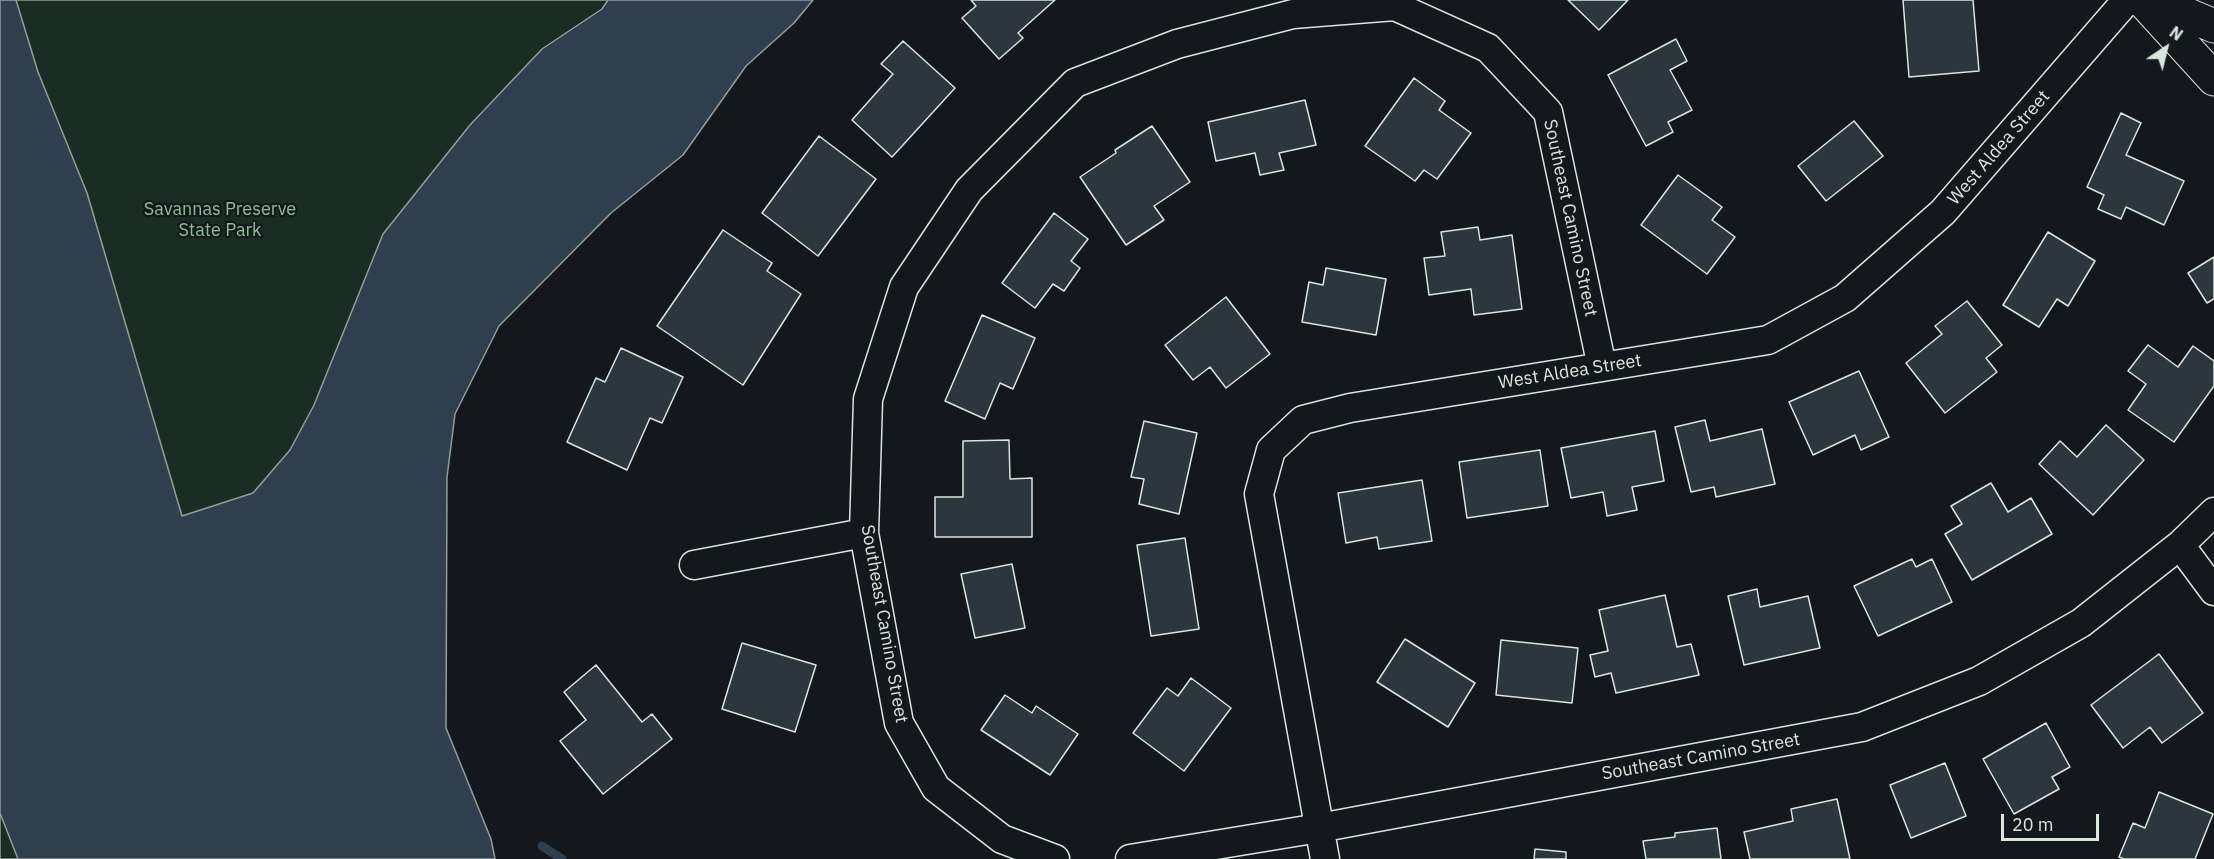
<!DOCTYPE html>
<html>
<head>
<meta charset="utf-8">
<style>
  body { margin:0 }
  #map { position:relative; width:2214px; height:859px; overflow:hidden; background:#14181c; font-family:"IBM Plex Sans",sans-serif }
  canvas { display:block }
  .north { position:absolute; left:2136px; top:18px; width:60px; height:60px; -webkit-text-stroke:4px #14181c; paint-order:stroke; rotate:35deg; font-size:16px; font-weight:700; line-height:24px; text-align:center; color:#d8e6dc }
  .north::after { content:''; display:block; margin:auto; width:21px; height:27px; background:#d8e6dc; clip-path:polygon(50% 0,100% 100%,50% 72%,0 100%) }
  .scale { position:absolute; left:2001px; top:814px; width:98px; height:27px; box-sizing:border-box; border:3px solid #d8e6dc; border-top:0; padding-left:8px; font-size:18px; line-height:21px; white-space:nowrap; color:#d8e6dc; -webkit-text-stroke:4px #14181c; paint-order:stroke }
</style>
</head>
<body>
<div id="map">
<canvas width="2214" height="859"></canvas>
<div class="north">N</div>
<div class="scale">20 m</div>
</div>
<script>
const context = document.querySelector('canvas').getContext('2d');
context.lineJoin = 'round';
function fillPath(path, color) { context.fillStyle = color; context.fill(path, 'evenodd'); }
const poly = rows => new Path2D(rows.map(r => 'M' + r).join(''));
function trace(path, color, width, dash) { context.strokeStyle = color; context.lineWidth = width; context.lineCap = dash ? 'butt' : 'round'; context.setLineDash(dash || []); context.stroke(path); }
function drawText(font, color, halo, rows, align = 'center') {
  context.font = font + ' "IBM Plex Sans",sans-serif'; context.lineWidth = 4.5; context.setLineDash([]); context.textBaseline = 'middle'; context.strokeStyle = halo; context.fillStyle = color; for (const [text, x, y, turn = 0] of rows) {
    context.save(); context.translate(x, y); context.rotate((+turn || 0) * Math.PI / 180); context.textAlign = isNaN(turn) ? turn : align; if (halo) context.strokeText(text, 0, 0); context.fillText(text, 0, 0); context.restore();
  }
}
const green = poly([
  [0,0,660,0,168,859,0,859,0,0]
]);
fillPath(green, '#1a2d24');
trace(green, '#939e99', 1.5);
const water = poly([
  [0,0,16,0,38,72,87,193,182,516,253,493,290,450,314,405,383,234,470,125,542,49,602,9,608,0,813,0,794,23,746,66,683,155,611,213,499,326,455,414,447,477,446,728,491,839,495,859,18,859,0,813,0,0]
]);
fillPath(water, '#2f3f4d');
trace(water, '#939e99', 1.5);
trace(poly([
  [542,846,562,859]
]), '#2f3f4d', 9);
const building = poly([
  [971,0,1055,0,1018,33,1023,38,999,59,962,18,976,6,971,0],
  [1568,0,1628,0,1599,30,1568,0],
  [1903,0,1973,0,1979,71,1909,77,1903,0],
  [1676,39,1687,61,1670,70,1692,110,1668,122,1673,132,1646,146,1608,75,1676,39],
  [903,41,955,88,892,157,852,120,893,74,881,64,903,41],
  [1414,78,1445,101,1439,110,1471,133,1437,179,1424,170,1415,181,1365,146,1414,78],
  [1305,100,1316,145,1279,153,1284,170,1260,175,1255,153,1216,161,1208,122,1305,100],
  [2121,113,2141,123,2126,155,2184,181,2164,225,2126,207,2121,219,2098,209,2104,195,2087,187,2121,113],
  [1854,121,1883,156,1826,201,1798,166,1854,121],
  [1152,126,1190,182,1154,206,1164,220,1126,245,1080,177,1116,153,1115,150,1152,126],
  [819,136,876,179,818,256,762,213,819,136],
  [1678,175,1722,207,1712,220,1735,237,1707,274,1641,225,1678,175],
  [1054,213,1088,239,1071,261,1080,268,1064,291,1053,284,1035,308,1002,283,1054,213],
  [1478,227,1480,240,1512,235,1522,309,1474,315,1471,289,1429,295,1424,258,1445,256,1441,232,1478,227],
  [723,230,772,263,767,271,801,294,743,385,657,326,723,230],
  [2048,232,2095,261,2068,306,2057,299,2039,327,2003,305,2048,232],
  [2214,257,2214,299,2207,303,2188,273,2214,257],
  [1326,268,1386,279,1376,335,1302,322,1309,282,1323,285,1326,268],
  [1226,297,1270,354,1226,388,1210,367,1193,380,1165,345,1226,297],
  [1967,301,2002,345,1986,358,1997,372,1945,413,1906,363,1942,334,1935,326,1967,301],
  [982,315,1035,338,1013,389,1000,383,985,419,945,401,982,315],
  [2148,345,2178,367,2193,346,2214,361,2214,386,2174,442,2128,410,2146,384,2128,371,2148,345],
  [621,348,683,377,662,423,650,418,627,470,567,442,596,378,605,382,621,348],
  [1859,371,1889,437,1861,450,1855,435,1813,455,1789,402,1859,371],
  [1705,420,1710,441,1762,429,1775,484,1716,497,1714,487,1691,492,1675,427,1705,420],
  [1144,421,1197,433,1179,514,1139,504,1144,479,1131,477,1144,421],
  [2106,425,2144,460,2093,515,2039,464,2060,441,2077,457,2106,425],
  [1655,431,1664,481,1632,487,1637,510,1607,516,1603,492,1571,498,1561,448,1655,431],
  [1009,440,1010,479,1032,478,1032,537,935,537,935,497,963,497,963,441,1009,440],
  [1540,450,1548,506,1467,518,1459,462,1540,450],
  [1422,480,1432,541,1379,549,1377,537,1346,543,1338,493,1422,480],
  [1991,483,2008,512,2031,498,2052,534,1972,580,1945,534,1962,524,1951,506,1991,483],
  [1185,538,1199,629,1151,636,1137,545,1185,538],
  [1912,559,1916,567,1932,559,1952,602,1878,636,1854,586,1912,559],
  [1012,564,1025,628,975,638,961,574,1012,564],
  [1757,589,1760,607,1808,596,1820,648,1744,665,1728,596,1757,589],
  [1665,595,1677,647,1691,644,1699,675,1616,693,1611,673,1595,677,1590,655,1608,651,1599,610,1665,595],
  [1405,639,1475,683,1448,727,1377,682,1405,639],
  [1501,640,1578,648,1572,703,1496,695,1501,640],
  [742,643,816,665,795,732,722,709,742,643],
  [2159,654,2203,713,2162,743,2150,727,2123,748,2091,705,2159,654],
  [596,665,642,722,652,714,672,739,603,794,560,741,586,720,564,692,596,665],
  [1191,678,1231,708,1184,771,1133,733,1167,688,1178,696,1191,678],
  [1005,695,1032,713,1036,706,1078,734,1050,775,981,730,1005,695],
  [2046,723,2070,767,2052,777,2059,789,2014,814,1983,759,2046,723],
  [1945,763,1966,816,1911,838,1890,785,1945,763],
  [2159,792,2213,814,2195,859,2124,859,2119,857,2133,823,2145,828,2159,792],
  [1837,799,1850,859,1750,859,1744,832,1793,821,1791,809,1837,799],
  [1717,828,1721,859,1646,859,1643,841,1675,837,1675,833,1717,828],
  [1535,849,1566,852,1566,859,1534,859,1535,849]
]);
fillPath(building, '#2c363c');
trace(building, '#d8e6dc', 1.5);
const street = poly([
  [2180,545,2214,591],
  [694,565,864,533],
  [1055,859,1002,839,936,788,899,723,864,533,868,399,904,287,969,190,1075,83,1177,44,1293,14,1395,6,1488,48,1548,112,1602,367],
  [1130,859,1319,828,1862,727,1979,681,2081,623,2180,545,2214,512],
  [1325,859,1259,494,1271,450,1303,420,1350,408,1768,340,1845,298,1943,212,2127,0]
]);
const secondary = poly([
  [2142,0,2214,79],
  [2153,0,2214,26]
]);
trace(street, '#d8e6dc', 31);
trace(secondary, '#d8e6dc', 35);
trace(street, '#14181c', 28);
trace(secondary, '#14181c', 33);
drawText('18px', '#d8e6dc', '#14181c', [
  ["West Aldea Street",1999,148,-49],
  ["Southeast Camino Street",1570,218,78],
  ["West Aldea Street",1570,372,-9],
  ["Southeast Camino Street",884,624,80],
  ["Southeast Camino Street",1701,757,-10]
]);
drawText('18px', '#8ac095', '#14181c', [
  ["Savannas Preserve",220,210],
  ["State Park",220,231]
]);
</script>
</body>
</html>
